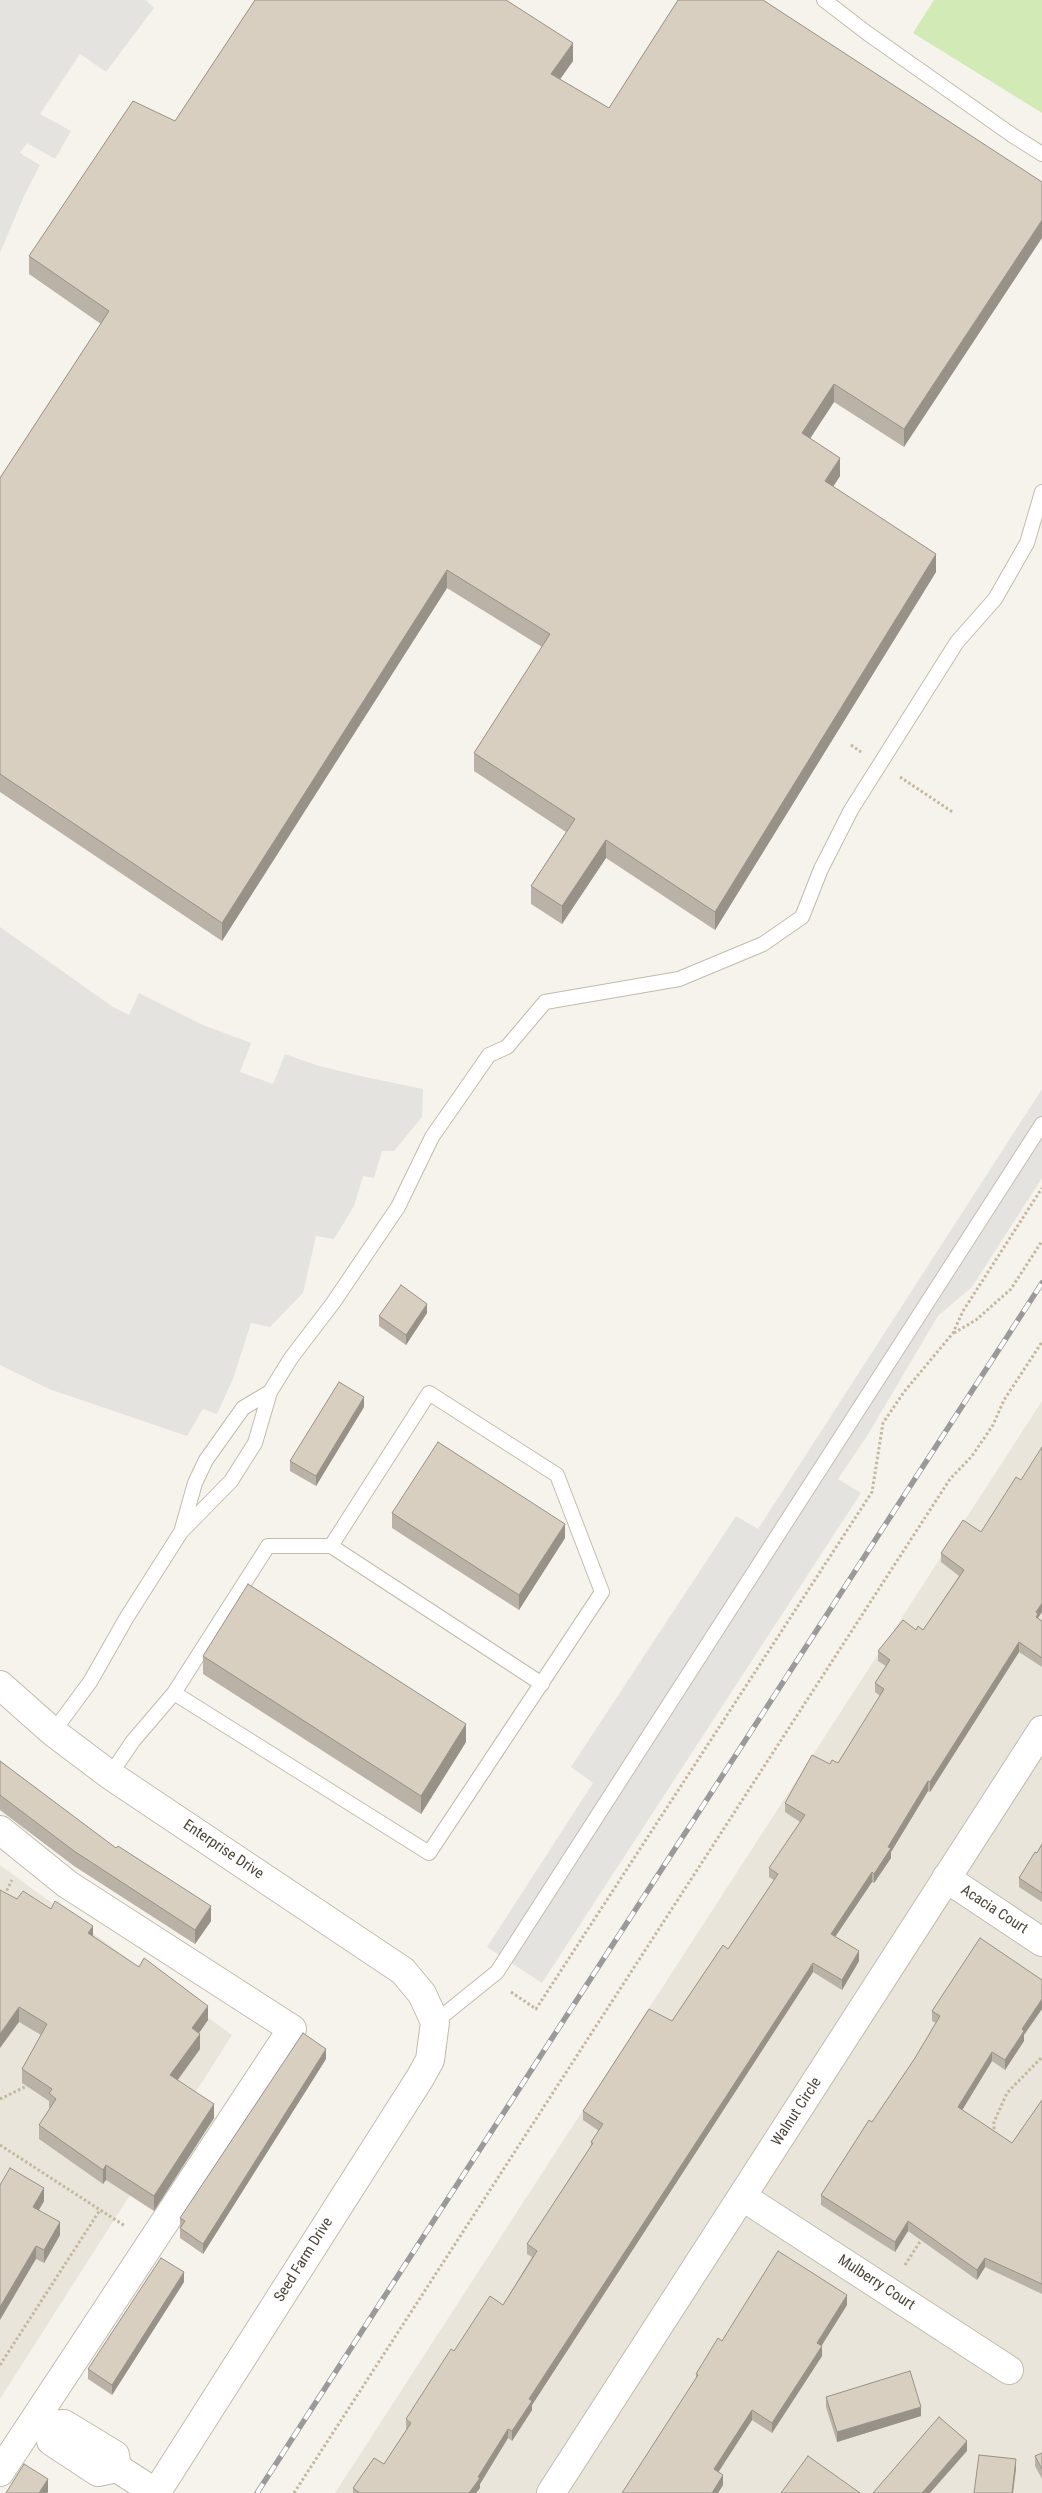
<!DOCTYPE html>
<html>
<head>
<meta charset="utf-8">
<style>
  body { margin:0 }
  canvas { display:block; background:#f6f3ec }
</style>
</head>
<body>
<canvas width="1042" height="2493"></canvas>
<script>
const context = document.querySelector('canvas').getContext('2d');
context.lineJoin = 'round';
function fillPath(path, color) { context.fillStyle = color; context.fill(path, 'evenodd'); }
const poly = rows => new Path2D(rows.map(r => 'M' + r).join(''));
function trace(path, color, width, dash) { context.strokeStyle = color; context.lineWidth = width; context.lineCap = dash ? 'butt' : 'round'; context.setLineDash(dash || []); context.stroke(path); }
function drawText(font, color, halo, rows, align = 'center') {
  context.font = font + ' "Roboto Condensed",sans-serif'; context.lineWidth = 5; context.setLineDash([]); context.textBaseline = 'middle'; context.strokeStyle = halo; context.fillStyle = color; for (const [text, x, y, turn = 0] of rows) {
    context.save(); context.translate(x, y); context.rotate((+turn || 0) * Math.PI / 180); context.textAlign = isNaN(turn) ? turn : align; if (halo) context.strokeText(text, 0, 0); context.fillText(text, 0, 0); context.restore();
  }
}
fillPath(poly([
  [1042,1401,1042,2493,335,2493],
  [0,1865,232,2035,0,2399]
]), '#eae5da');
fillPath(poly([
  [934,0,1042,0,1042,113,913,33]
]), '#d2eab5');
fillPath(poly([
  [0,0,146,0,154,8,106,72,80,54,40,114,71,131,55,159,27,143,20,153,40,165,24,196,0,253],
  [0,927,113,1007,129,1015,139,993,203,1025,251,1043,240,1072,273,1084,285,1054,319,1066,365,1077,423,1089,422,1117,394,1151,382,1151,374,1178,363,1176,354,1206,334,1239,316,1236,303,1293,270,1327,251,1323,233,1379,217,1414,203,1409,187,1436,49,1389,0,1365],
  [1042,1089,1042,1178,972,1287,938,1316,867,1436,838,1479,861,1493,542,1983,487,1947,593,1783,571,1767,736,1516,758,1529]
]), '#e5e3e0');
const service = poly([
  [824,0,867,33,1012,135,1042,154],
  [182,1529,195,1483,206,1460,243,1408,270,1392],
  [331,1546,542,1684],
  [53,1732,90,1682,127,1617,181,1532,231,1481,255,1443,270,1392,291,1358,333,1303,398,1207,432,1137,489,1055,507,1047,545,1002,679,979,763,944,802,917,821,869,851,810,957,642,995,599,1027,543,1042,492],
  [110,1775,133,1741,174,1693,268,1546,331,1546,429,1393,557,1475,602,1592,429,1853,174,1693],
  [435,2022,497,1972,1042,1124]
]);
const minor = poly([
  [0,1685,53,1732,110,1775,403,1971,422,1994,435,2022,430,2060,420,2078,156,2493],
  [0,1830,67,1884,292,2029,0,2472],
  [946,1878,1042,1942],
  [743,2197,1009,2370],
  [37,2416,50,2425,64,2424,115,2455,117,2468],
  [50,2425,51,2441,98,2472,117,2468,156,2493],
  [551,2493,1042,1730]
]);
trace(service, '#c2bbae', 16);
trace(minor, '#c2bbae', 30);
trace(poly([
  [851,745,861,752],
  [900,777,954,813],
  [954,1333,976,1320,1011,1289,1042,1241],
  [0,1904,12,1880],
  [511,1992,536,2009,872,1492,883,1423,904,1392,953,1333,963,1311,1042,1188],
  [0,2099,29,2085],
  [994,2134,994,2122,1007,2093,1042,2057],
  [0,2145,125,2226],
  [905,2265,923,2237],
  [0,2365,100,2210],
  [294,2493,950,1479,972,1456,993,1425,1004,1400,1042,1342]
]), '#c4b79f', 3, [2.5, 2.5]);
trace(service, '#fff', 14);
trace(minor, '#fff', 28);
const rail = poly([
  [257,2493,1042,1283]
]);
trace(rail, '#9a9a9a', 5.5);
trace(rail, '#fff', 4, [11]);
fillPath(poly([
  [573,61,560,79,609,108,1042,182,904,447,834,402,810,438,840,476,833,487,936,572,715,930,606,858,562,924,531,904,531,886,566,832,474,771,474,753,542,647,447,588,222,941,0,792,0,478,101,324,29,274,29,256,175,121],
  [427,1313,406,1345,379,1326,379,1316],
  [364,1407,316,1486,290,1471,290,1461],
  [392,1513,565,1538,519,1610,392,1528],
  [941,1553,1038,1618,1038,1619,1042,1621,1042,1667,1019,1652,930,1792,928,1791,891,1852,891,1858,874,1883,872,1882,835,1937,859,1961,842,1990,813,1972,532,2405,532,2410,512,2441,508,2438,480,2484,480,2488,476,2493,353,2493,353,2488,384,2464,407,2429,406,2429,406,2419,454,2351,503,2305,532,2257,527,2254,527,2244,591,2146,591,2142,599,2131,583,2120,583,2111,672,2021,728,1949,774,1880,769,1877,769,1868,800,1822,785,1812,785,1803,830,1764,838,1763,880,1696,875,1692,875,1683,886,1666,878,1661,878,1651,916,1630,923,1630,959,1576,941,1562],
  [203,1656,466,1742,421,1814,203,1674],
  [0,1761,211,1921,195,1944,74,1866,0,1810],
  [1042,1844,1042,1902,1019,1887,1019,1878,1037,1853],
  [17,1899,93,1936,208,2020,199,2033,200,2049,178,2080,214,2118,154,2211,106,2180,103,2184,39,2139,39,2125,50,2109,49,2108,49,2101,22,2083,22,2069,41,2035,19,2022],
  [932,2011,1024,2035,1024,2041,1005,2070,992,2061,962,2110,1012,2143,1042,2100,1042,2294,985,2267,977,2280,908,2231,895,2252,821,2205,821,2195,872,2122,915,2058,936,2023,932,2021],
  [326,2059,203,2254,180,2238,180,2218],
  [0,2185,44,2201,39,2210,60,2235,44,2263,36,2259],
  [184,2282,112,2395,88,2379,88,2369],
  [847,2305,821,2346,822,2356,772,2433,752,2420,718,2472,723,2485,718,2493,622,2493,696,2380,696,2374,722,2341],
  [826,2397,921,2416,837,2442,826,2407],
  [1042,2453,1042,2479,1035,2466,1035,2456]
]), '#bab2a6');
fillPath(poly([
  [573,43,573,61,551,92,551,74],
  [1042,220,1042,238,904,447,904,429],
  [834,384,834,402,802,451,802,433],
  [840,458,840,476,825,499,825,481],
  [936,554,936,572,715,930,715,912],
  [447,570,447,588,222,941,222,923],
  [606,840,606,858,562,924,562,906],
  [427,1304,427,1313,406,1345,406,1335],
  [364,1397,364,1407,316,1486,316,1476],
  [565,1524,565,1538,519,1610,519,1595],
  [1042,1603,1042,1612,1038,1618,1038,1623,1036,1627,1036,1612],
  [1019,1642,1019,1652,930,1792,930,1782],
  [466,1724,466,1742,421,1814,421,1796],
  [928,1781,928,1791,891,1852,891,1858,874,1883,874,1874,888,1847],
  [872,1872,872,1882,831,1943,831,1934],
  [211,1906,211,1921,195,1944,195,1930],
  [93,1926,93,1940,88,1933],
  [859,1951,859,1961,842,1990,842,1980],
  [813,1963,813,1972,532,2405,532,2410,512,2441,512,2431,529,2399],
  [1042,1999,1042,2009,1024,2035,1024,2041,1005,2070,1005,2060,1022,2029],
  [208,2006,208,2020,192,2043,192,2028],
  [19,2007,19,2022,0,2048,0,2034],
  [200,2034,200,2049,170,2090,170,2075],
  [326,2049,326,2059,203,2254,203,2244],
  [992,2052,992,2061,958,2117,958,2107],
  [214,2104,214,2118,154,2211,154,2196],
  [106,2165,106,2180,103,2184,103,2170],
  [44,2188,44,2201,33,2220,33,2207],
  [908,2221,908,2231,895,2252,895,2242],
  [60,2222,60,2235,44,2263,44,2250],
  [36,2246,36,2259,0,2320,0,2307],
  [985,2258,985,2267,977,2280,977,2270],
  [184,2272,184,2282,112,2395,112,2385],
  [847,2295,847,2305,817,2353,817,2343],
  [822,2346,822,2356,772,2433,772,2423],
  [921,2407,921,2416,837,2442,837,2432],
  [752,2410,752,2420,714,2479,714,2469],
  [508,2429,508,2438,480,2484,480,2488,476,2493,469,2493,478,2477],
  [967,2441,967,2451,930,2493,922,2493],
  [1016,2459,1016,2469,1013,2493,1012,2493],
  [723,2475,723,2485,718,2493,712,2493],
  [48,2479,48,2492,47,2493,39,2493]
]), '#979187');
const building = poly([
  [255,0,506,0,573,43,551,74,609,108,678,0,763,0,1042,182,1042,220,904,429,834,384,802,433,840,458,825,481,936,554,715,912,606,840,562,906,531,886,575,819,474,753,550,634,447,570,222,923,0,774,0,478,109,311,29,256,133,101,175,121,255,0],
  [401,1285,427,1304,406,1335,379,1316,401,1285],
  [339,1382,364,1397,316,1476,290,1461,339,1382],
  [438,1442,565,1524,519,1595,392,1513,438,1442],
  [1042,1447,1042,1603,1036,1612,1038,1614,1036,1617,1042,1621,1042,1658,1019,1642,930,1782,928,1781,888,1847,891,1848,874,1874,872,1872,831,1934,859,1951,842,1980,813,1963,529,2399,532,2401,512,2431,508,2429,478,2477,480,2478,469,2493,360,2493,353,2488,374,2458,384,2464,411,2423,406,2419,451,2349,454,2351,490,2296,503,2305,537,2251,527,2244,593,2143,591,2142,603,2124,583,2111,649,2009,672,2021,723,1945,728,1949,778,1874,769,1868,805,1815,785,1803,812,1755,830,1764,832,1760,838,1763,884,1689,875,1683,890,1660,878,1651,903,1620,916,1630,918,1626,923,1630,964,1570,941,1553,963,1520,981,1532,1016,1477,1021,1480,1042,1447],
  [248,1584,466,1724,421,1796,203,1656,248,1584],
  [0,1761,116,1848,118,1846,211,1906,195,1930,74,1851,0,1795,0,1761],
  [1042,1844,1042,1893,1019,1878,1035,1852,1037,1853,1042,1844],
  [0,1890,17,1899,23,1891,51,1909,55,1901,93,1926,88,1933,139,1967,144,1958,208,2006,192,2028,200,2034,170,2075,214,2104,154,2196,106,2165,103,2170,39,2125,56,2099,49,2093,52,2089,22,2069,47,2024,19,2007,0,2034,0,1890],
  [980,1938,1042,1980,1042,1999,1022,2029,1024,2031,1005,2060,992,2052,958,2107,1012,2143,1042,2100,1042,2284,985,2258,977,2270,908,2221,895,2242,821,2195,869,2120,872,2122,915,2058,940,2016,932,2011,980,1938],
  [303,2033,326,2049,203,2244,180,2228,185,2221,180,2218,303,2033],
  [10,2168,44,2188,33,2207,60,2222,44,2250,36,2246,0,2307,0,2185,10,2168],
  [778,2251,847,2295,817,2343,822,2346,772,2423,752,2410,714,2469,723,2475,712,2493,622,2493,698,2375,696,2374,718,2338,722,2341,778,2251],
  [161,2258,184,2272,112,2385,88,2369,161,2258],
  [910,2371,921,2407,837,2432,826,2397,910,2371],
  [939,2417,967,2441,922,2493,873,2493,939,2417],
  [1042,2453,1042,2469,1035,2456,1042,2453],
  [979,2455,1016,2459,1012,2493,974,2493,979,2455],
  [808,2456,860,2493,781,2493,808,2456],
  [24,2464,48,2479,39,2493,6,2493,24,2464]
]);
fillPath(building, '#d8cfc1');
trace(building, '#979187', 1);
drawText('15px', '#4b4439', '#fff', [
  ["Enterprise Drive",223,1850,34],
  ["Acacia Court",994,1910,33],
  ["Walnut Circle",797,2112,-57],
  ["Seed Farm Drive",304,2260,-58],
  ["Mulberry Court",876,2283,33]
]);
</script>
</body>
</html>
